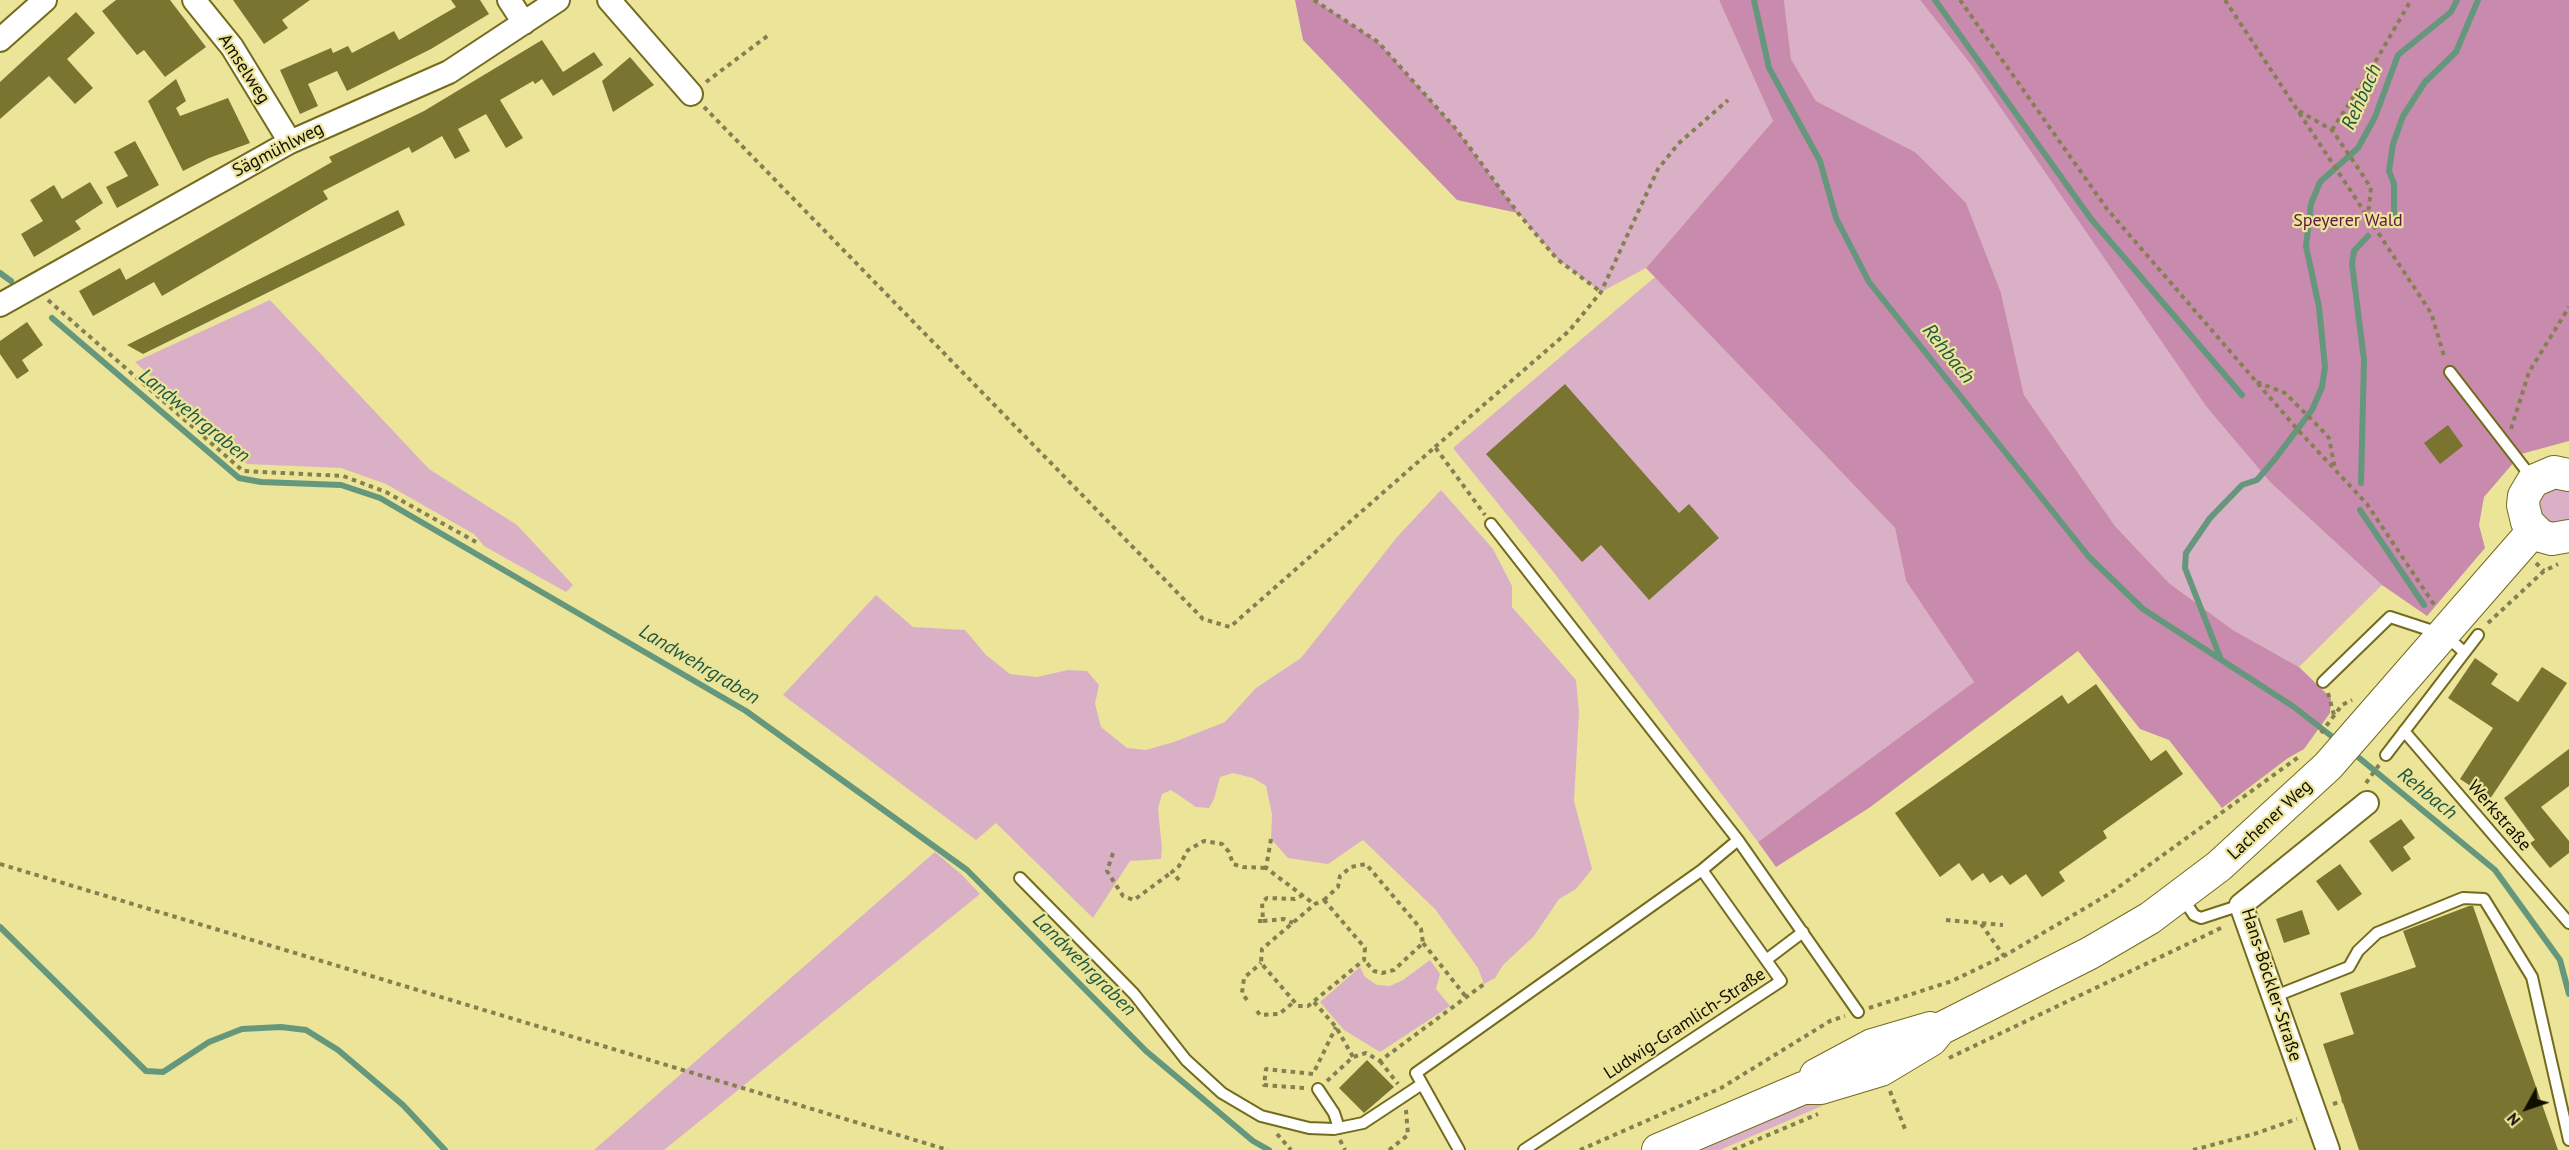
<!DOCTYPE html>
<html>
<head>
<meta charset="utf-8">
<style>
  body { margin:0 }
  #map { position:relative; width:2569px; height:1150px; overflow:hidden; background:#ebe499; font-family:"PT Sans",sans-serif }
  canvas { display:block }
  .north { position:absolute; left:2497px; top:1078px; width:60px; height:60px; -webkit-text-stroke:4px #ebe499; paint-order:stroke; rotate:230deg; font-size:16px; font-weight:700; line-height:24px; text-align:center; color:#100e00 }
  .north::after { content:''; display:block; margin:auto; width:21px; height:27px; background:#100e00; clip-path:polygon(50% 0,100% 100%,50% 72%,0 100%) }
</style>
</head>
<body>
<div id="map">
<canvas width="2569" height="1150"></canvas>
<div class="north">N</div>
</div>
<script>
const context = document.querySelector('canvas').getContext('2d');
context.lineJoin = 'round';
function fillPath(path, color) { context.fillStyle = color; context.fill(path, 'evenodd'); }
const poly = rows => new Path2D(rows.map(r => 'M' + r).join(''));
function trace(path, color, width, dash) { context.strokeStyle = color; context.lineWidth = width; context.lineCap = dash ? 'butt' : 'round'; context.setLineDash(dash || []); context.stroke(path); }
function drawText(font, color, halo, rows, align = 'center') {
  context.font = font + ' "PT Sans",sans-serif'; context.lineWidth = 4.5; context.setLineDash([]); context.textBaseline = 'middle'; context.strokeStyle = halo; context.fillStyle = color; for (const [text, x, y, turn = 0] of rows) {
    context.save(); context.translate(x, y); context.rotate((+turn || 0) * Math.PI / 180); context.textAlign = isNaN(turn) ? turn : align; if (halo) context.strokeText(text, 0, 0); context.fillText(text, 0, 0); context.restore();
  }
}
fillPath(poly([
  [1314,0,1719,0,1773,121,1646,268,1601,292,1557,259,1518,213,1456,129],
  [1784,0,1920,0,1972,66,2271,483,2382,585,2299,667,2233,630,2169,583,2115,526,2024,395,2001,293,1915,152,1816,101,1791,59],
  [1655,277,1895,528,1906,581,1974,682,1758,842,1555,574,1453,448],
  [270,300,429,469,517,525,573,585,566,592,484,546,474,534,386,484,341,468,247,464,135,362],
  [2550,487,2569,491,2569,522,2561,527,2542,521,2536,501],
  [1441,490,1493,549,1512,586,1512,607,1576,680,1579,712,1574,801,1592,869,1576,889,1559,899,1534,936,1503,965,1495,978,1484,984,1478,968,1435,909,1363,840,1328,864,1288,858,1271,839,1272,814,1266,786,1253,778,1233,773,1220,777,1214,799,1209,808,1196,807,1171,790,1162,794,1158,809,1162,848,1161,859,1130,861,1093,918,996,823,976,840,783,695,876,595,913,627,965,630,986,655,1010,674,1037,677,1068,670,1087,671,1099,685,1095,704,1101,727,1127,748,1146,750,1174,742,1225,722,1256,688,1301,658,1398,536],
  [935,852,962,875,980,894,664,1150,594,1150],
  [1430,960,1440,974,1436,989,1450,1006,1380,1052,1344,1030,1320,1002,1360,967,1365,977,1377,985,1390,986,1403,980],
  [1877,1082,1720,1150,1686,1150,1829,1090]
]), '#dab0c7');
fillPath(poly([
  [1295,0,1314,0,1378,42,1456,129,1518,213,1457,200,1303,40],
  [1719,0,1784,0,1791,59,1816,101,1915,152,1966,203,2001,293,2024,395,2115,526,2169,583,2233,630,2299,667,2331,698,2330,713,2304,749,2288,758,2222,808,2169,740,2140,729,2078,651,1869,808,1776,867,1758,842,1974,682,1906,581,1895,528,1646,268,1773,121],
  [1920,0,2569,0,2569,441,2521,454,2484,497,2479,525,2485,548,2427,616,2382,585,2271,483,2206,406,1972,66]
]), '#c88bae');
trace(poly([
  [1754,0,1769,68,1820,161,1836,218,1869,282,2089,557,2143,609,2294,707,2339,742],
  [1935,0,2091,219,2242,395],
  [2390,221,2394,216,2394,184,2389,171,2393,144,2403,116,2425,82,2456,52,2478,0],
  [0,273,11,281],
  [52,318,239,478,261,482,341,485,380,498,746,711,967,870,1146,1051,1253,1141,1269,1150],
  [2361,483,2364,360,2352,264,2354,251,2368,236],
  [2360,510,2424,605],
  [2220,657,2185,568,2186,553,2210,518,2242,485,2257,480,2275,459,2312,410,2322,387,2325,367,2319,307,2306,246,2311,204,2320,182,2358,148,2375,117,2398,55,2451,12,2457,0],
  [2352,752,2495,870,2560,960,2569,994],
  [0,927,146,1071,163,1072,209,1042,242,1029,281,1027,306,1030,338,1050,403,1105,445,1150]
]), '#65977c', 6);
fillPath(poly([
  [116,0,170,0,206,47,165,77,144,50,137,55,102,11],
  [233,0,310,0,282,20,288,28,264,44],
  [451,0,480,0,489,14,431,49,347,91,337,71,308,84,318,106,300,114,280,70,331,48,333,53,348,46,352,53,394,31,399,40,456,7],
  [76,12,95,33,67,59,93,88,75,104,49,76,0,119,0,82],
  [542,40,563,72,594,52,603,65,553,96,542,79,535,84,533,81,500,100,523,138,506,148,486,114,458,129,470,151,455,159,442,136,412,153,409,147,323,191,328,199,162,296,154,282,93,316,79,291,120,268,126,280,332,162,329,157,424,111],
  [630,57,654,85,613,112,602,81],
  [176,79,186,101,176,108,180,116,228,98,250,143,209,158,183,171,148,101],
  [135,141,159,185,117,208,106,187,128,176,114,152],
  [90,182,103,203,75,221,81,229,34,257,21,234,43,221,30,200,54,185,62,199],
  [398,210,405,225,143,354,127,345],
  [27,322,43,345,22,360,29,371,17,379,0,354,0,341],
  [1565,384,1679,513,1689,504,1719,538,1649,600,1601,545,1582,562,1486,454],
  [2448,425,2463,446,2440,464,2424,443],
  [2475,658,2498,674,2491,684,2518,702,2542,667,2567,683,2490,799,2460,779,2493,728,2448,698],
  [2096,684,2151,761,2166,750,2183,774,2103,831,2107,838,2059,872,2065,881,2042,897,2026,874,2010,885,2002,875,1990,883,1983,873,1972,881,1959,863,1940,877,1895,813,2062,695,2068,704],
  [2569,749,2569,786,2541,807,2569,841,2569,853,2550,868,2530,843,2535,840,2504,798],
  [2401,819,2415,838,2403,847,2411,859,2392,872,2369,841],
  [2340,864,2362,894,2338,911,2316,881],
  [2469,906,2473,906,2558,1150,2359,1150,2323,1044,2354,1034,2340,993,2416,967,2403,931],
  [2302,910,2310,934,2284,943,2276,919],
  [1367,1060,1394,1087,1364,1113,1339,1088]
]), '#7a7431');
const service = poly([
  [2450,372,2532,478],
  [1491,524,1738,840,1858,1012],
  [2323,682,2390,617,2445,635,2464,652],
  [2404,731,2569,923],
  [2386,755,2478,635],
  [1020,878,1134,994,1186,1060,1222,1093,1261,1116,1309,1128,1334,1129,1363,1123,1422,1084],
  [2190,909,2194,915,2201,918,2241,905],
  [1766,960,1803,932],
  [2273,997,2349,967,2358,951,2377,933,2463,898,2484,899,2532,977,2569,1140],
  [1318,1089,1334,1113,1339,1128],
  [1459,1150,1416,1073,1702,870,1738,840],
  [1524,1150,1781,981,1702,870]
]);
const minor = poly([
  [194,0,232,47,290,142],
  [509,0,524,23],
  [609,0,691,94],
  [0,40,45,0],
  [0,305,290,142,449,72,558,0],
  [2328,1150,2241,905,2367,803]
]);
const secondary = poly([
  [2569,475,2554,472,2533,481,2524,496,2523,505,2527,522,2541,536,2552,539,2569,536],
  [1816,1075,1872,1045,1930,1028],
  [1658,1150,1803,1088,1821,1088,1881,1070,1931,1040,1940,1029,2090,953,2150,918,2219,866,2328,766,2534,530]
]);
trace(service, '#736b1e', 14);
trace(minor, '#736b1e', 26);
trace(secondary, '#736b1e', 34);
trace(poly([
  [1314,0,1378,42,1456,129,1518,213,1557,259,1601,292],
  [1960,0,2107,209,2298,430,2367,504,2435,606],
  [2225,0,2431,313,2445,359],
  [706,82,770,34],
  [704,107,1203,619,1230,627,1435,447,1485,515],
  [2299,111,2332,130,2358,168,2371,188,2368,215],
  [2332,130,2370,71,2411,0],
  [48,300,243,471,343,476,386,492,476,542],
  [2257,382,2285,393,2320,428,2329,438,2335,469],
  [2511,429,2529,372,2569,307],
  [1435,447,1569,331,1601,292,1658,169,1678,144,1728,100],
  [2536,563,2544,571],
  [2488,623,2544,571,2558,564],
  [2328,693,2334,715],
  [2321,733,2342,705,2352,700],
  [2366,783,2379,765],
  [1271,839,1266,868,1314,904],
  [1113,853,1107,871,1123,896,1134,900,1172,872],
  [0,864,948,1150],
  [1179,880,1172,872,1179,866,1188,850,1204,841,1222,844,1229,852,1233,864,1243,867,1266,868],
  [1324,900,1365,948,1364,960,1308,1006,1298,1006,1261,963,1262,949,1315,904,1324,900],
  [1324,900,1338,887,1340,876,1351,867,1366,864,1421,929,1423,943,1394,970,1382,973,1374,971,1364,960],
  [1946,920,2003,925],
  [1258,921,1263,921,1262,902,1267,898,1295,899,1303,895],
  [1263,921,1284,919,1293,923],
  [1981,924,2004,956],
  [1423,943,1467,998],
  [1247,1000,1242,993,1244,978,1261,963],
  [1314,1002,1336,1027,1353,1057],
  [1869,1008,1952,981,2004,956,2109,894,2300,756],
  [1257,1011,1260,1015,1279,1014,1294,1002],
  [1949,1058,2221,928],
  [1380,1061,1398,1084],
  [1327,1081,1353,1057,1366,1053,1380,1061,1484,984],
  [1304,1088,1264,1085,1266,1069,1313,1074,1336,1027],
  [1890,1091,1905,1129],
  [2333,1104,2343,1101],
  [1277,1134,1291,1150],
  [1340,1140,1345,1150],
  [1389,1150,1408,1135,1406,1110],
  [1580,1150,1721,1088,1830,1021,1845,1016],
  [1733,1150,1818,1114],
  [2193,1150,2254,1134,2297,1119]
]), '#848051', 4, [4.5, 4.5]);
trace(service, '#fff', 10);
trace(minor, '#fff', 22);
trace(secondary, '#fff', 32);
drawText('18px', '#100e00', '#ebe499', [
  ["Amselweg",244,69,57],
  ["Sägmühlweg",278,150,-27],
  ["Werkstraße",2499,816,49],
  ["Lachener Weg",2270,820,-43],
  ["Hans-Böckler-Straße",2271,985,72],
  ["Ludwig-Gramlich-Straße",1685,1024,-33]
]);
drawText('18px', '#5e1546', '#ebe499', [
  ["Speyerer Wald",2348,221]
]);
drawText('italic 20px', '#1f5841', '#ebe499', [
  ["Rehbach",2362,97,-66],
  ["Rehbach",1948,354,51],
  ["Landwehrgraben",194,416,39],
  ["Landwehrgraben",699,665,31],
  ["Rehbach",2427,794,39],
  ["Landwehrgraben",1084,965,45]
]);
</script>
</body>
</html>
